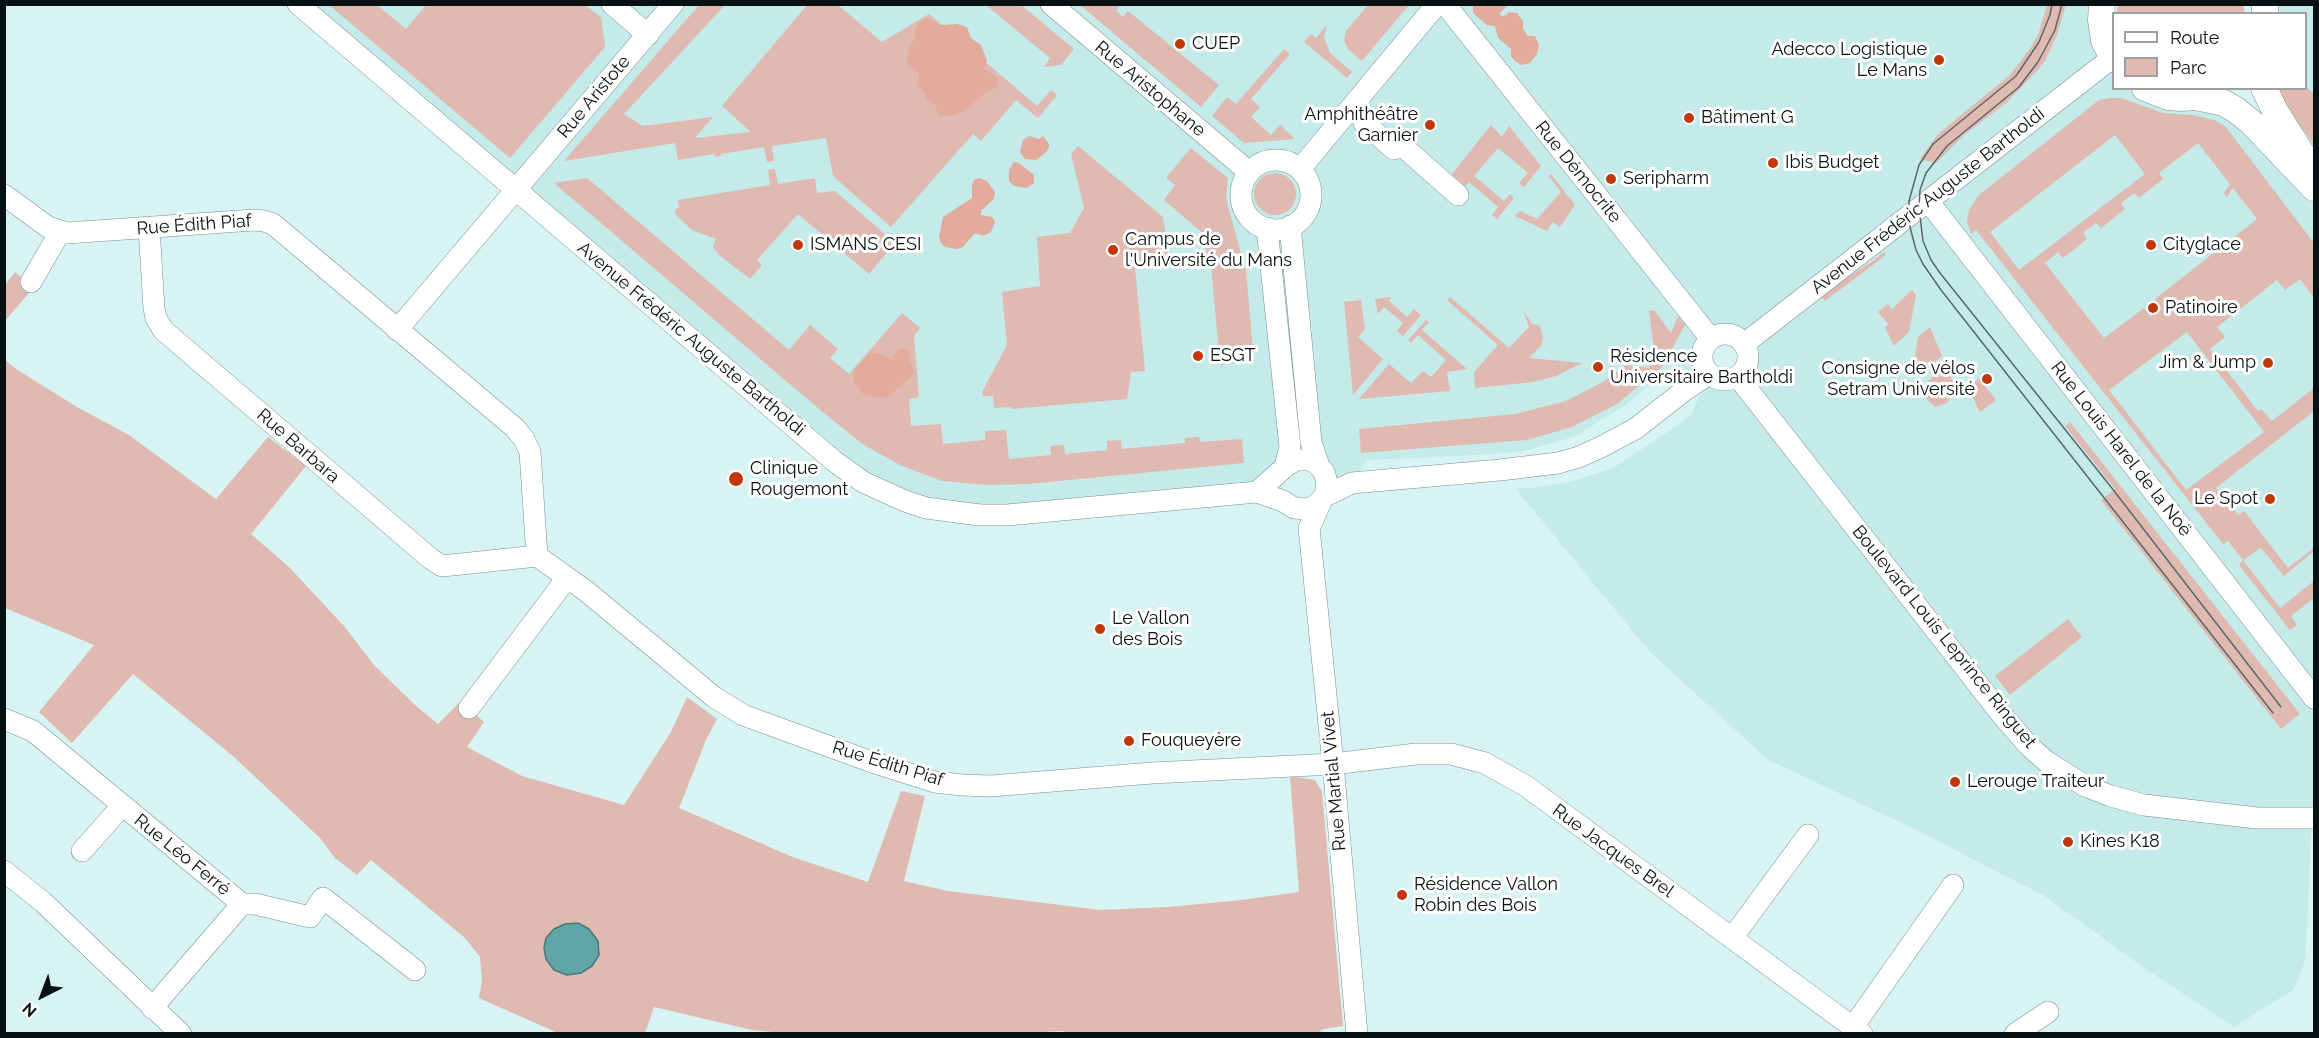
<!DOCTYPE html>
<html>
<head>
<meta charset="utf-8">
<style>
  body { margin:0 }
  #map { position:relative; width:2319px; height:1038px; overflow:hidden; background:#d7f3f3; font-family:Raleway,sans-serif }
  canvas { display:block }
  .frame { position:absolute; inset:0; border:6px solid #081111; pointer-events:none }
  .legend { position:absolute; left:2112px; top:12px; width:195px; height:78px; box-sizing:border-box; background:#fff; border:2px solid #9ca0a0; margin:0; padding:8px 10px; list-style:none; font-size:18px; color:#081111 }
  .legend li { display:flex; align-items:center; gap:12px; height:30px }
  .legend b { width:30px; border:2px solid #9ca0a0 }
  .north { position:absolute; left:12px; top:966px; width:60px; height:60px; -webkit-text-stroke:4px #fff; paint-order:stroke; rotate:222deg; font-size:16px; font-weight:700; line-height:24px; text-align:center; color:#081111 }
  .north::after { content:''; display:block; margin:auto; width:21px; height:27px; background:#081111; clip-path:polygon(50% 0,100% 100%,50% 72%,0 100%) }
</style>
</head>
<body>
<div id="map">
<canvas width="2319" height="1038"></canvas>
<div class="frame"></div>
<ul class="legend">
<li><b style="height:8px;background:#fff"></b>Route</li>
<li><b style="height:16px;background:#e0bab0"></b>Parc</li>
</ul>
<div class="north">N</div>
</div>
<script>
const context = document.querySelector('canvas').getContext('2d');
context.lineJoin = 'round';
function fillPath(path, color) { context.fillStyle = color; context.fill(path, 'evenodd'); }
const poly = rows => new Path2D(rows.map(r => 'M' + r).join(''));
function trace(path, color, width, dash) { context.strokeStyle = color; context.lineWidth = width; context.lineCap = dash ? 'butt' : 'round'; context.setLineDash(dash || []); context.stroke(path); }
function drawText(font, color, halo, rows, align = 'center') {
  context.font = font + ' Raleway,sans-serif'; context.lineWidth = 6; context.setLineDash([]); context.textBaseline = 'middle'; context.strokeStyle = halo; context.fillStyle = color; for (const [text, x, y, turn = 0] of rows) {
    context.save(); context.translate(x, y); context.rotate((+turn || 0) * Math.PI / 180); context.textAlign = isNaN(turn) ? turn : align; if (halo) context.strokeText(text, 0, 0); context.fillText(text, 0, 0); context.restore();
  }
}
fillPath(poly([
  [298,5,2102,5,2113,59,2114,88,2145,89,2224,103,2314,188,2314,818,2312,818,2305,961,2294,989,2234,1027,2150,972,2043,895,1908,826,1767,759,1650,652,1516,489,1540,487,1573,481,1613,468,1665,434,1692,414,1708,374,1668,370,1624,406,1576,436,1528,450,1496,454,1367,460,1352,483,1324,472,1311,443,1290,444,1257,492,1007,515,884,492],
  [1723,334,1739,339,1747,351,1748,358,1743,372,1732,379,1726,380,1714,377,1704,368,1702,361,1705,346,1716,336],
  [2265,5,2314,5,2314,175,2275,111,2306,88,2306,14,2265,13]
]), '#c4eaea');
fillPath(poly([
  [2118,4,2243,5,2245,13,2117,13],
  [329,5,377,5,406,29,426,5,585,5,601,17,605,47,510,158],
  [699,5,725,5,624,114,643,126,713,117,695,138,751,132,722,106,807,5,838,5,882,42,929,14,1037,106,1051,90,1057,95,1038,118,1016,100,981,141,973,134,891,227,833,176,826,138,772,146,774,161,767,162,764,147,721,154,721,156,715,157,714,154,678,160,675,143,564,161],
  [986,5,1021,5,1074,49,1061,65,1044,67,1050,58],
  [1080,5,1120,5,1116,11,1123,17,1128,11,1219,85,1201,107],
  [1368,5,1409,5,1362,61,1348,49,1344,40,1346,31],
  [2047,5,2066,5,2057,35,2045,61,2035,73,2006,103,1965,134,1936,163,1920,159,1938,134,2010,75,2029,50,2038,35],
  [1327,25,1324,37,1330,53,1352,72,1347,78,1304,42,1311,34,1316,38],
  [1284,49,1290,54,1251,99,1260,107,1251,117,1271,135,1280,125,1295,139,1244,143,1212,116,1227,97,1236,104],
  [2306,87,2314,94,2314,145,2273,89],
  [2110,98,2121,98,2163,113,2193,115,2214,120,2225,126,2314,243,2314,298,2300,279,2285,290,2277,280,2217,327,2225,337,2210,349,2258,411,2261,409,2272,421,2314,388,2314,411,2216,488,2238,515,2244,511,2288,568,2314,548,2314,551,2284,576,2261,548,2243,560,2280,608,2314,581,2314,598,2291,616,2297,625,2290,630,2239,565,2243,560,2228,541,2223,544,1976,230,1971,234,1967,222,1969,210,1979,195,2099,100],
  [2115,135,2145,174,2019,270,1990,232],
  [2198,143,2230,184,2224,193,2227,197,2233,188,2257,219,2155,299,2162,309,2151,317,2144,308,2104,338,2045,263,2058,252,2063,258,2087,239,2083,233,2096,223,2101,228,2125,209,2121,203,2134,193,2139,198,2163,179,2159,173],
  [2187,332,2264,432,2186,490,2109,390],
  [1491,125,1502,137,1509,126,1541,166,1524,187,1519,183,1528,173,1498,148,1474,176,1504,201,1510,194,1514,198,1497,219,1492,215,1498,207,1469,182,1463,189,1449,178],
  [1078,146,1163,217,1170,264,1135,268,1145,371,1131,372,1127,399,1012,409,1011,407,994,408,993,396,983,396,982,392,1007,345,1002,292,1040,286,1037,237,1070,233,1084,208,1071,154],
  [1191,148,1228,178,1226,199,1246,271,1254,361,1220,365,1211,265,1207,265,1205,240,1207,237,1164,200,1175,185,1166,178],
  [775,169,778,184,815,178,817,193,835,191,895,243,869,274,798,214,757,260,762,265,750,279,719,255,713,247,716,239,692,230,676,215,675,209,679,208,678,200,770,185,768,170],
  '1254 194a21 21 0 1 1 42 0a21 21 0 1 1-42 0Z',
  [1551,174,1575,205,1560,227,1552,222,1547,231,1515,216,1520,211,1537,219,1561,192,1549,176],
  [587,178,789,350,810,325,838,349,830,358,849,374,902,313,920,328,914,336,919,397,909,399,911,426,941,424,943,444,985,440,985,431,1006,430,1009,459,1051,455,1050,446,1064,445,1065,454,1107,450,1107,441,1121,440,1122,449,1185,443,1185,438,1199,437,1200,442,1242,439,1244,463,1028,484,987,485,942,481,902,466,864,445,825,414,554,183],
  [1884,252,1886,255,1825,301,1820,295,1870,263],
  [15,272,34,287,5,321,5,285],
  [1912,290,1916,295,1909,332,1894,346,1885,327,1888,324,1878,312,1888,304,1892,309],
  [1392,297,1389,301,1407,317,1414,309,1421,315,1403,336,1397,331,1403,323,1384,307,1378,314,1375,299],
  [1450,297,1509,348,1529,327,1523,310,1532,324,1540,326,1543,337,1541,346,1529,358,1582,363,1556,376,1534,382,1475,388,1474,372,1498,345,1447,300],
  [1361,300,1365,329,1358,337,1383,359,1353,395,1344,302],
  [1649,310,1655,311,1671,333,1678,316,1685,325,1662,367,1617,404,1572,427,1527,440,1361,453,1359,429,1515,414,1566,401,1603,382,1626,365,1649,368,1652,361,1653,344],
  [1426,320,1429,322,1422,330,1467,369,1447,372,1450,391,1359,399,1389,364,1411,383,1423,371,1431,377,1446,360,1418,335,1411,343,1408,340],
  [1930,327,1942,356,1929,367,1914,364,1918,337],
  [4,359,16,369,77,407,129,435,216,499,268,437,306,466,251,534,289,567,344,626,374,665,415,705,438,724,460,702,484,722,467,747,522,776,624,805,671,732,687,697,717,719,706,740,679,808,795,858,868,882,901,791,925,796,904,881,948,891,1101,910,1168,907,1242,900,1299,892,1290,776,1315,780,1322,792,1343,1026,1323,1029,1317,1034,1070,1034,1063,1031,1002,1034,794,1034,752,1030,654,1007,645,1033,560,1034,479,998,482,981,480,957,465,938,371,860,357,875,335,858,320,838,234,757,133,674,72,743,39,712,94,645,5,608],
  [1947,370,1956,387,1947,403,1935,407,1918,390,1939,371],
  [1979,378,1996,400,1980,412,1968,388],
  [2070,422,2300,714,2281,729,2101,500,2115,489,2065,426],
  [2068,619,2082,637,2010,695,1995,676]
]), '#e0bab0');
fillPath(poly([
  [1473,5,1508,5,1500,13,1501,16,1506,15,1509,12,1517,13,1523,21,1523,29,1528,36,1535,36,1539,45,1537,54,1530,63,1521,65,1515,61,1511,56,1511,49,1498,38,1495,26,1487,25,1473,13],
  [926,18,942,25,957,24,967,27,971,38,981,45,987,60,984,69,996,76,998,81,996,88,986,92,965,111,949,116,939,116,935,105,925,98,924,91,918,86,919,74,907,63,908,51,916,36,915,31,917,25],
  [1029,136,1039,139,1043,136,1049,144,1049,148,1044,154,1036,160,1025,159,1020,152,1023,140],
  [1014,162,1019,163,1034,175,1034,183,1027,188,1014,186,1009,181,1009,170],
  [979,178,987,181,995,192,994,199,981,211,981,215,992,217,995,222,991,232,983,236,975,233,963,247,957,249,945,247,941,243,939,236,943,217,972,198,972,186,974,180],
  [901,348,909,351,910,362,914,372,911,377,888,397,881,399,863,394,854,383,854,373,858,366,870,353,880,353,893,360,894,355]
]), '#e2ab9b');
const water = poly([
  [578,923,589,929,598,941,599,955,592,966,581,973,567,975,554,970,546,959,544,948,546,938,554,929,565,924,578,923]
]);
fillPath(water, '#61a5a6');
trace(water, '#467979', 1.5);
const minor = poly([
  [298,4,834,461,863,482,905,501,926,508,980,515,1007,515,1257,492,1283,501,1294,508,1308,509,1315,506,1325,496,1327,482,1324,472,1316,463,1309,460,1296,460,1285,467,1257,492],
  [612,4,648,35],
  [1051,4,1249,172],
  [1445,4,1711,339],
  [1364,123,1394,149,1399,143,1458,195],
  '1241 195a35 35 0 1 1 70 0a35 35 0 1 1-70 0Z',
  [1300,169,1437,4],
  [4,195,48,227,67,233,254,220,264,221,273,224,515,428,524,439,530,452,537,556,586,591,714,697,743,715,872,762,935,782,962,785,991,786,1152,773,1333,764,1416,754,1451,754,1485,763,1526,786,1862,1034],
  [1928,201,2314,698],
  [1290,226,1311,442,1319,466],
  [149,228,154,308,156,318,163,330,431,559,442,566,537,556],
  [1267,228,1290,447,1285,467],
  [31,282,60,232],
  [397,330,673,4],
  '1702 357a23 23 0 1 1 46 0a23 23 0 1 1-46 0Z',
  [1744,344,2112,58],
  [1738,377,2002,715,2030,747,2047,762,2085,786,2111,796,2144,805,2257,818,2314,818],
  [1325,496,1352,483,1500,470,1558,463,1579,457,1601,447,1635,429,1685,390,1709,374],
  [1321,502,1309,528,1333,764,1357,1034],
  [469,708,567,578],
  [4,719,33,731,242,904,152,1008],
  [82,851,122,806],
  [4,871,43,902,181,1034],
  [242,904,255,904,310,917,323,898,415,970],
  [1732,938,1808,835],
  [1853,1027,1953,885],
  [2015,1034,2048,1012]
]);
const major = poly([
  [2102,4,2101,20,2104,41,2114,59],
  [2265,4,2265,14],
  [2145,88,2168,97,2181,98,2196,97,2213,92],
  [2264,88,2275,111,2310,167],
  [2196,97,2224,103,2236,110,2252,123,2314,188]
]);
trace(minor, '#779091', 22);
trace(major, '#779091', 27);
trace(minor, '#fff', 21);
trace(major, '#fff', 26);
trace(poly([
  [2052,4,2050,15,2039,42,2016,76,1933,144,1919,165,1909,201,1910,227,1916,250,1923,264,1941,290,2273,713],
  [2062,4,2055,30,2038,62,2028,75,2019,87,1947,146,1926,173,1920,190,1919,208,1923,241,1931,260,1940,273,2111,487,2281,707]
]), '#586969', 1.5);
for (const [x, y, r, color] of [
  [1180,44,6,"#c0370a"],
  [1939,60,6,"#c0370a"],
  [1689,118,6,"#c0370a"],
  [1430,125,6,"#c0370a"],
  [1773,163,6,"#c0370a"],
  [1611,179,6,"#c0370a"],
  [798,245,6,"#c0370a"],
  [2151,245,6,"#c0370a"],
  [1113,250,6,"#c0370a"],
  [2153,308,6,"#c0370a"],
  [1198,356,6,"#c0370a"],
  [2268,363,6,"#c0370a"],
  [1598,367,6,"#c0370a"],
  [1987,379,6,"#c0370a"],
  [736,479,8,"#c0370a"],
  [2270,499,6,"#c0370a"],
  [1100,629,6,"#c0370a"],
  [1129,741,6,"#c0370a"],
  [1955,782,6,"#c0370a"],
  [2068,842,6,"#c0370a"],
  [1402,895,6,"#c0370a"]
]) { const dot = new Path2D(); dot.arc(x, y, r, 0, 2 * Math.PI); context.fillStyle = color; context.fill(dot); trace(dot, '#fff', 2); }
drawText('18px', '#081111', '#fff', [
  ["CUEP",1192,44],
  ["Adecco Logistique",1927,50,"right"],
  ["Le Mans",1927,71,"right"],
  ["Amphithéâtre",1418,115,"right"],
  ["Garnier",1418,136,"right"],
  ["Bâtiment G",1701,118],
  ["Ibis Budget",1785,163],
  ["Seripharm",1623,179],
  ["Campus de",1125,240],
  ["l'Université du Mans",1125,261],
  ["ISMANS CESI",810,245],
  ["Cityglace",2163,245],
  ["Patinoire",2165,308],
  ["ESGT",1210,356],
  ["Résidence",1610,357],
  ["Universitaire Bartholdi",1610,378],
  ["Jim & Jump",2256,363,"right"],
  ["Consigne de vélos",1975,369,"right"],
  ["Setram Université",1975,390,"right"],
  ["Clinique",750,469],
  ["Rougemont",750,490],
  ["Le Spot",2258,499,"right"],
  ["Le Vallon",1112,619],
  ["des Bois",1112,640],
  ["Fouqueyère",1141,741],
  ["Lerouge Traiteur",1967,782],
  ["Kines K18",2080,842],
  ["Résidence Vallon",1414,885],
  ["Robin des Bois",1414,906]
], 'left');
drawText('18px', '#081111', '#fff', [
  ["Rue Aristophane",1150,89,40],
  ["Rue Aristote",594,97,-50],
  ["Rue Démocrite",1578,172,51],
  ["Avenue Frédéric Auguste Bartholdi",1928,201,-38],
  ["Rue Édith Piaf",194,225,-4],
  ["Avenue Frédéric Auguste Bartholdi",691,339,40],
  ["Rue Barbara",298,446,41],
  ["Rue Louis Harel de la Noë",2121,449,52],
  ["Boulevard Louis Leprince Ringuet",1944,637,51],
  ["Rue Édith Piaf",888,764,17],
  ["Rue Martial Vivet",1334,781,-95],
  ["Rue Jacques Brel",1613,851,36],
  ["Rue Léo Ferré",182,855,39]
]);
</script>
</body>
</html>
